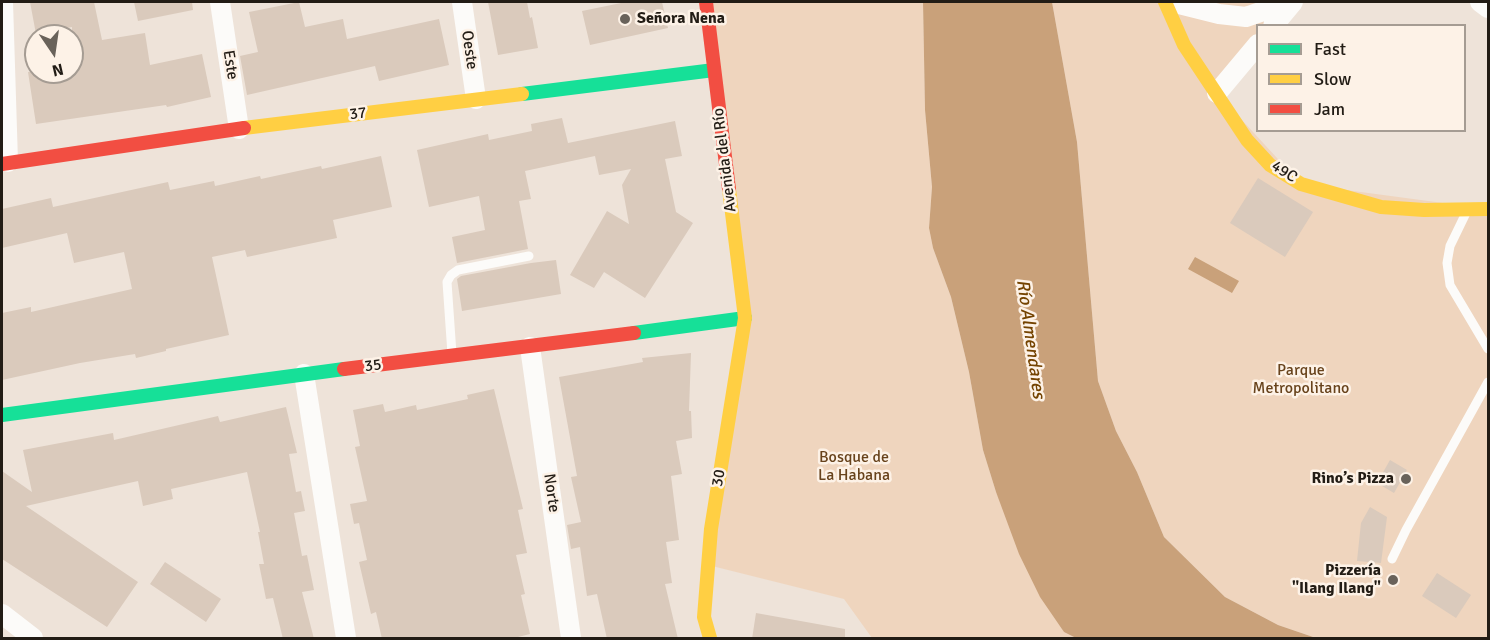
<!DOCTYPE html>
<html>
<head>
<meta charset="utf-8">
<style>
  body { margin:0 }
  #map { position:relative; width:1490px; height:640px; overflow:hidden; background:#eee3d9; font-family:Signika,sans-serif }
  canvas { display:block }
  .frame { position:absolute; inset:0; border:3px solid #221c15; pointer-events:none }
  .legend { position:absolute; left:1256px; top:24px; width:210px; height:108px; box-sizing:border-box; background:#fdf2e7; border:2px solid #a59c93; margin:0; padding:8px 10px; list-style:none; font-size:18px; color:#221c15 }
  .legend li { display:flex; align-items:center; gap:12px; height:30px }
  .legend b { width:30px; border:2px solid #a59c93 }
  .north { position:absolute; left:24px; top:24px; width:60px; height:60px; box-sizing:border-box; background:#fdf2e7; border:2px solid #a59c93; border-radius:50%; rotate:167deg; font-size:16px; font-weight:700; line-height:24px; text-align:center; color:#221c15 }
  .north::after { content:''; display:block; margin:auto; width:21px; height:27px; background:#69625a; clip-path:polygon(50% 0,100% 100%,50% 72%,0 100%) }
</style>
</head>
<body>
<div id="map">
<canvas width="1490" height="640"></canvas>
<div class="frame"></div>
<ul class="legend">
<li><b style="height:8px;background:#16e098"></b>Fast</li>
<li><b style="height:8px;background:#ffcf43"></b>Slow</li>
<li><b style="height:8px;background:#f24e42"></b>Jam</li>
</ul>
<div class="north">N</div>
</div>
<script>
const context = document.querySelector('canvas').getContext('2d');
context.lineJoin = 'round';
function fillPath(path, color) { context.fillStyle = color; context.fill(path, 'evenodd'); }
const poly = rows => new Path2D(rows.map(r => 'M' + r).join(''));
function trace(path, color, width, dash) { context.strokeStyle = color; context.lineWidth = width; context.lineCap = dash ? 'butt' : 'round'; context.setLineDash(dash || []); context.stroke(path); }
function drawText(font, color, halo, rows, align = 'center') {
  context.font = font + ' Signika,sans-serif'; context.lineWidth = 5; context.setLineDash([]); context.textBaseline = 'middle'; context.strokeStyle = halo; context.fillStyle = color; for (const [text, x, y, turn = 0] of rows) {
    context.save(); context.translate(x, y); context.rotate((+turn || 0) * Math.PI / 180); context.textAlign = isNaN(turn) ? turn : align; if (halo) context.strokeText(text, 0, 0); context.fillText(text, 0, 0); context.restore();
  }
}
fillPath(poly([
  [706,2,923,2,925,110,932,187,929,228,933,248,951,297,969,372,983,450,996,492,1064,632,1076,638,872,638,844,599,708,565,745,318],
  [1052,2,1293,2,1273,25,1258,26,1257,44,1217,93,1301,184,1488,209,1488,638,1316,638,1278,625,1225,597,1164,537,1137,472,1116,431,1098,381,1077,142]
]), '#efd5be');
fillPath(poly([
  [923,2,1052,2,1077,142,1098,381,1116,431,1137,472,1164,537,1225,597,1278,625,1316,638,1076,638,1064,632,1040,597,1019,554,996,492,983,450,969,372,951,297,933,248,929,228,932,187,925,110],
  [1195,257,1239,281,1232,293,1188,269]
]), '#c9a17a');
fillPath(poly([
  [30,2,94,2,102,40,145,33,150,65,202,54,211,97,167,107,166,105,36,124,28,72,72,72,72,27,36,34],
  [134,2,192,2,193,10,138,21],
  [299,2,305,27,343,19,347,39,439,19,449,65,379,81,375,66,247,95,240,56,258,52,249,12],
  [488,2,527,2,530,18,532,17,538,48,498,55],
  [626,2,662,2,668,28,590,45,582,11],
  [562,118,568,143,675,121,682,156,665,159,676,212,693,223,645,298,604,272,594,288,570,275,607,211,629,224,622,185,631,169,599,175,595,156,525,171,531,199,519,201,528,249,457,263,452,237,485,230,479,196,429,207,417,150,488,134,489,140,532,131,531,124],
  [381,156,392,207,333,220,337,238,247,257,245,250,212,257,229,335,166,349,166,351,136,358,135,354,80,363,2,380,2,313,31,307,31,312,132,289,124,252,74,263,67,233,2,248,2,209,51,198,53,207,168,182,170,190,214,181,215,186,260,176,261,179,321,166,322,169],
  [1258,178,1313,212,1285,257,1230,223],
  [556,260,561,294,462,311,457,279,461,276,531,263],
  [691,353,689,411,691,411,692,438,676,441,682,474,671,476,679,540,666,542,672,583,665,584,678,639,607,639,597,594,587,596,580,547,571,549,567,525,581,522,571,477,577,476,559,377,643,362,642,358],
  [494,389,523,509,518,510,527,553,516,555,525,594,521,595,530,634,510,639,382,639,376,612,371,614,359,562,367,560,359,523,354,524,350,504,367,501,355,447,360,446,353,410,383,404,385,412,416,405,417,410,468,399,467,395],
  [286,407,297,453,289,454,296,492,301,491,305,511,294,513,302,556,307,555,314,590,302,592,314,639,283,639,273,598,266,599,259,564,264,564,258,532,260,532,247,472,171,489,173,499,143,506,138,481,26,506,138,582,107,627,2,559,2,471,32,492,23,450,113,433,114,440,218,416,220,422],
  [1390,460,1407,470,1394,493,1377,483],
  [1370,507,1387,517,1381,563,1357,561,1361,523],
  [165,562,221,599,206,622,150,584],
  [1437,573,1471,595,1456,618,1422,596],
  [756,613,845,629,845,639,752,639]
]), '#dacabc');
trace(poly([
  [1466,213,1450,246,1447,263,1450,285,1488,349],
  [452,354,447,282,451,275,458,270,529,256],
  [1392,559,1406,530,1488,382]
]), '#fcfbf9', 9);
trace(poly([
  [3,2,8,162],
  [220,2,239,129],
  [462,2,476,99],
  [1171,2,1219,14,1246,17,1289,2],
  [1480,2,1488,8],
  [1273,26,1293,2],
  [1217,93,1258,44],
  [530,347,571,638],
  [304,374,346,638],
  [2,614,33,638]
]), '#fcfbf9', 20);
trace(poly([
  [522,94,714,70],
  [634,333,745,318],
  [2,415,344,369]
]), '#16e098', 14);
trace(poly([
  [1165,2,1184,45,1247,140,1270,165,1301,184,1381,207,1424,210,1488,209],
  [244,128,522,94],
  [710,638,704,617,711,529,745,318,729,189]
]), '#ffcf43', 14);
trace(poly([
  [706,2,729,189],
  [2,164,244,128],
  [344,369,634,333]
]), '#f24e42', 14);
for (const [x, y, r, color] of [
  [625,19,6,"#69625a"],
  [1406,479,6,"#69625a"],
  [1393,580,6,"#69625a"]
]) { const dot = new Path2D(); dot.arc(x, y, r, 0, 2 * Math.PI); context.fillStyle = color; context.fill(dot); trace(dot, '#fdf2e7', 2); }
drawText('bold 16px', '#221c15', '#fdf2e7', [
  ["Señora Nena",637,19,"left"],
  ["Rino’s Pizza",1394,479],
  ["Pizzería",1381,571],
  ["\"Ilang Ilang\"",1381,589]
], 'right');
drawText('16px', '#221c15', '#fdf2e7', [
  ["Oeste",469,50,82],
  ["Este",230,65,81],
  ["37",358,114,-7],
  ["Avenida del Río",725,160,-97],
  ["49C",1284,172,33],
  ["35",373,366,-7],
  ["30",719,478,-81],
  ["Norte",551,493,82]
]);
drawText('16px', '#68431c', '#fdf2e7', [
  ["Parque",1301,371],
  ["Metropolitano",1301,389],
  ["Bosque de",854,458],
  ["La Habana",854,476]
]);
drawText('italic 18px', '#744300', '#fdf2e7', [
  ["Río Almendares",1030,339,82]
]);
</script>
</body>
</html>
